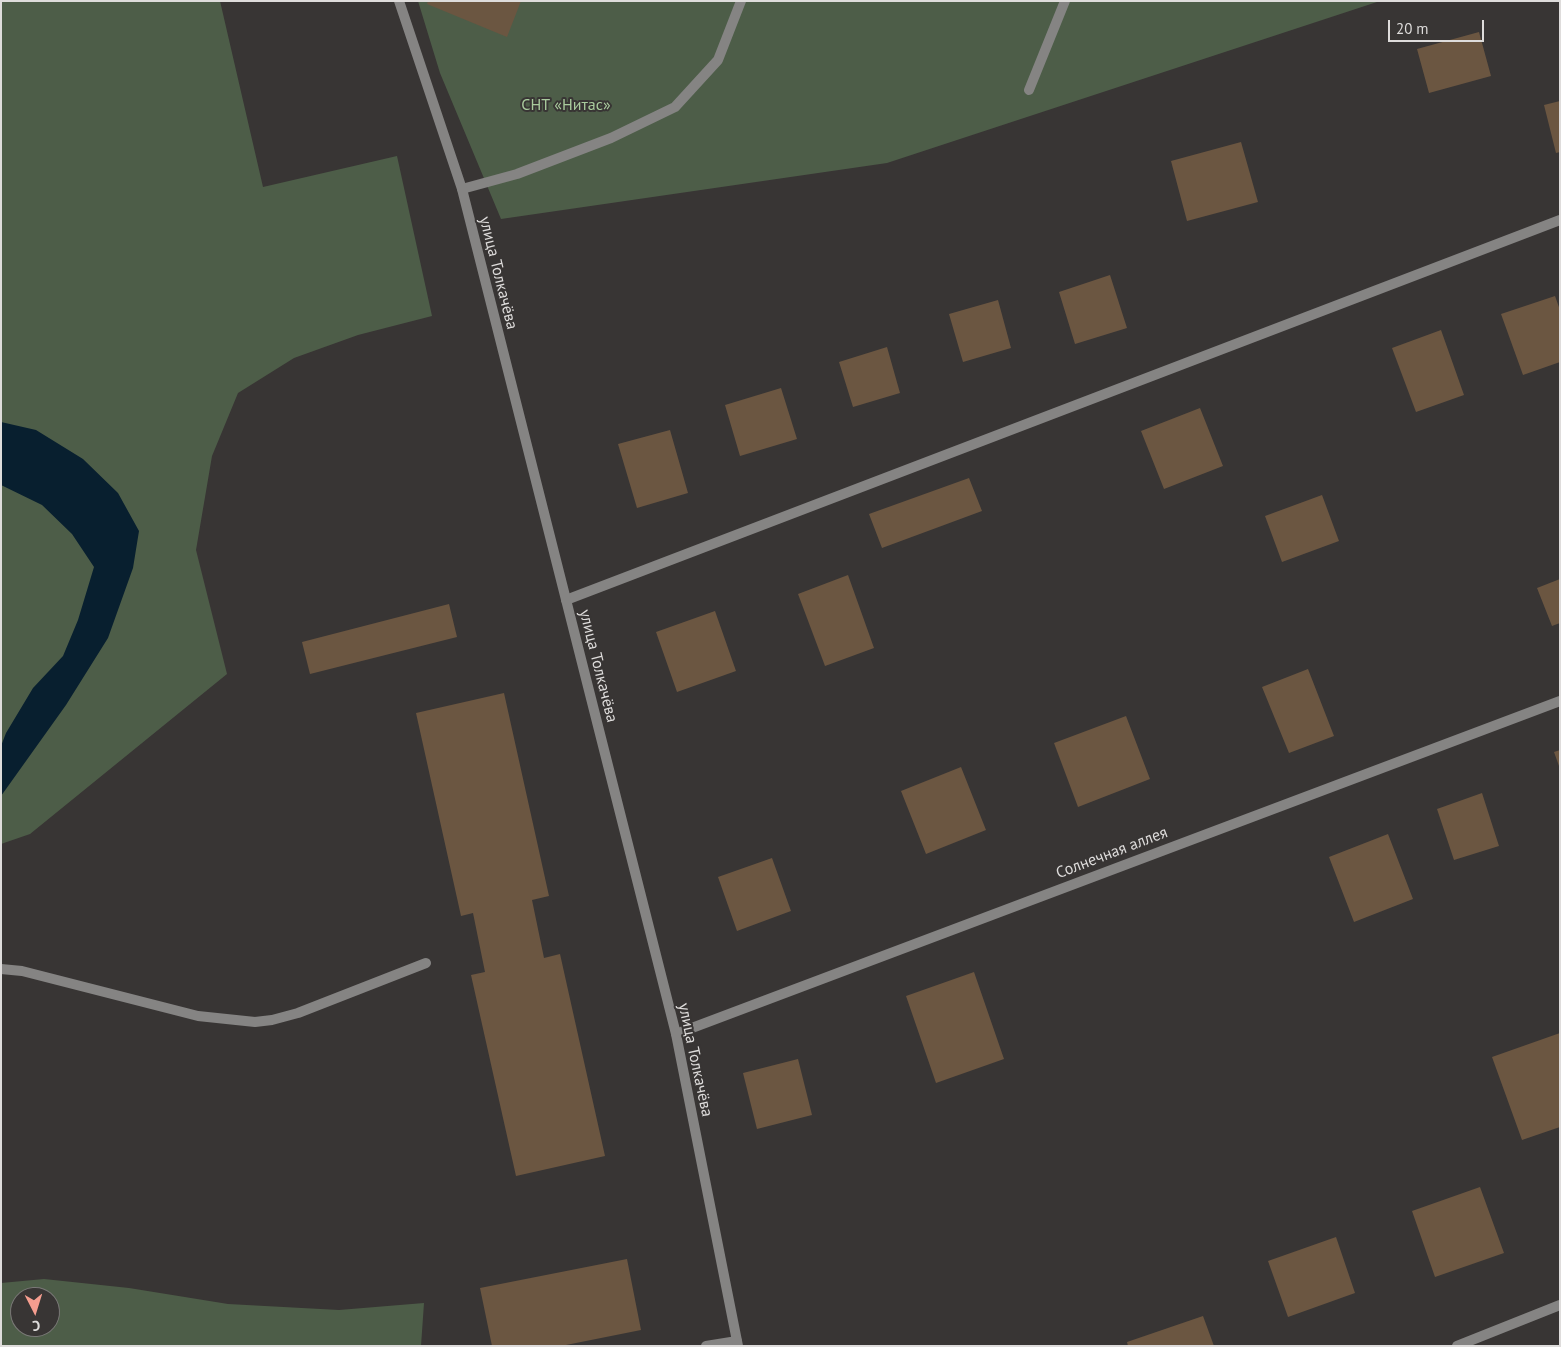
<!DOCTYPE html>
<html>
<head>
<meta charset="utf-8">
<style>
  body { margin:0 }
  #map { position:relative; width:1561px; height:1347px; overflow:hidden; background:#383534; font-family:"PT Sans",sans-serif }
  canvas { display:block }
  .frame { position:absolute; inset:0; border:2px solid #dedcdb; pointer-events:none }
  .north { position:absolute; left:10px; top:1287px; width:50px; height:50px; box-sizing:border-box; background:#383534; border:1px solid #7a7877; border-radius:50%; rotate:175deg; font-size:14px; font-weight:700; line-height:20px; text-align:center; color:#dedcdb }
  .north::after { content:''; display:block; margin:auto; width:18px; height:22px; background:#f59d8f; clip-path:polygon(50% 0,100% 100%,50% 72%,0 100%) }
  .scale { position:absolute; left:1388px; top:20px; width:96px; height:22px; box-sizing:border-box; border:2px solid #dedcdb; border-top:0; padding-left:6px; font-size:15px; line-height:18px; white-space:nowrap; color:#dedcdb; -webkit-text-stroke:4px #383534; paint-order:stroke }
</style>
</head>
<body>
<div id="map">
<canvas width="1561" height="1347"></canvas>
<div class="frame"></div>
<div class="north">С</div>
<div class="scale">20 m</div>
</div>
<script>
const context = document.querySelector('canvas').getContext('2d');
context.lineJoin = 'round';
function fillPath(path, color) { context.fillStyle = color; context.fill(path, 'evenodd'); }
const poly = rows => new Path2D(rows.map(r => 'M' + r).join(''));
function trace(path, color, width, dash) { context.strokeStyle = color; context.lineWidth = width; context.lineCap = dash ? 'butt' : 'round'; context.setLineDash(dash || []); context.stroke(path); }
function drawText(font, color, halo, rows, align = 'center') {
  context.font = font + ' "PT Sans",sans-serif'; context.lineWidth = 4; context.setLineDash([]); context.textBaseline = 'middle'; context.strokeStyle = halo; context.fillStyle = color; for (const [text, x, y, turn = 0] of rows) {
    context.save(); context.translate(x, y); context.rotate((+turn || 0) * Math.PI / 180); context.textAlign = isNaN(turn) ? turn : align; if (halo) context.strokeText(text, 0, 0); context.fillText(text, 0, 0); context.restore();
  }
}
fillPath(poly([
  [1,1,220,1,263,187,397,156,432,316,358,335,294,358,238,393,212,456,196,550,227,674,30,834,1,844],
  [418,1,1380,1,887,163,501,219,440,73],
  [44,1279,129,1288,228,1304,339,1310,424,1303,421,1346,1,1346,1,1283],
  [20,1297,50,1297,50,1327,20,1327]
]), '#4d5d48');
fillPath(poly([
  [1,422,36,430,83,459,118,493,139,531,133,568,108,638,66,705,1,796,1,746,6,733,33,688,63,656,78,620,94,567,72,534,42,505,1,485]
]), '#081f2f');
fillPath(poly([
  [428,1,521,1,507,37,427,4],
  [1479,32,1491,76,1429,93,1417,49],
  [1560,101,1560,152,1556,153,1544,105],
  [1241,142,1258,202,1187,221,1171,161],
  [1110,275,1127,328,1075,344,1059,292],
  [1555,296,1560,310,1560,362,1523,375,1501,314],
  [998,300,1011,348,963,362,949,314],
  [1441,330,1464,395,1416,412,1392,348],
  [887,347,900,393,853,407,839,362],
  [781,388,797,439,740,456,725,405],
  [1200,408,1223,466,1164,489,1141,431],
  [670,430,688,493,637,508,618,444],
  [969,478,982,511,882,548,869,514],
  [1322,495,1339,541,1282,562,1265,516],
  [848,575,874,648,825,666,798,594],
  [1560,579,1560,623,1552,626,1537,588],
  [449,604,457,637,310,674,302,642],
  [715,611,736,671,677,692,656,632],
  [1308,669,1334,736,1289,753,1262,687],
  [504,693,549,896,532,900,544,958,560,954,605,1156,516,1176,471,975,485,972,473,913,461,916,416,713],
  [1126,716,1150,779,1078,807,1054,743],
  [1560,750,1560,766,1559,766,1554,752],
  [961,767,986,830,926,854,901,791],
  [1482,793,1499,846,1454,860,1437,809],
  [1388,834,1413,899,1354,922,1329,857],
  [772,858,791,911,737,931,718,877],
  [974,972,1004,1059,936,1083,906,996],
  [1560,1033,1560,1127,1522,1140,1492,1057],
  [798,1059,812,1115,757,1129,743,1073],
  [1480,1187,1504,1253,1435,1277,1412,1211],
  [1336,1237,1355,1293,1288,1317,1268,1261],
  [627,1259,641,1330,561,1346,492,1346,480,1288],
  [1203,1316,1214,1346,1128,1346,1127,1342]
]), '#6b5641');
trace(poly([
  [1,969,22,971,198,1016,255,1022,272,1020,298,1013,426,963],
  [706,1346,737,1341]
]), '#858483', 10);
trace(poly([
  [1029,90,1065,1],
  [462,189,517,174,611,138,675,107,718,60,741,1],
  [566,600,1560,220],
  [676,1034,1560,701],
  [1457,1346,1560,1305]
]), '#858483', 10);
trace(poly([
  [399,1,462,189,676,1034,738,1346]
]), '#858483', 10);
drawText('16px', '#a9cb9d', '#383534', [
  ["СНТ «Нитас»",566,105]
]);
drawText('16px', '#dedcdb', '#383534', [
  ["улица Толкачёва",498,273,76],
  ["улица Толкачёва",598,666,76],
  ["Солнечная аллея",1112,853,-21],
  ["улица Толкачёва",695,1060,78]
]);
</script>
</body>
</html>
